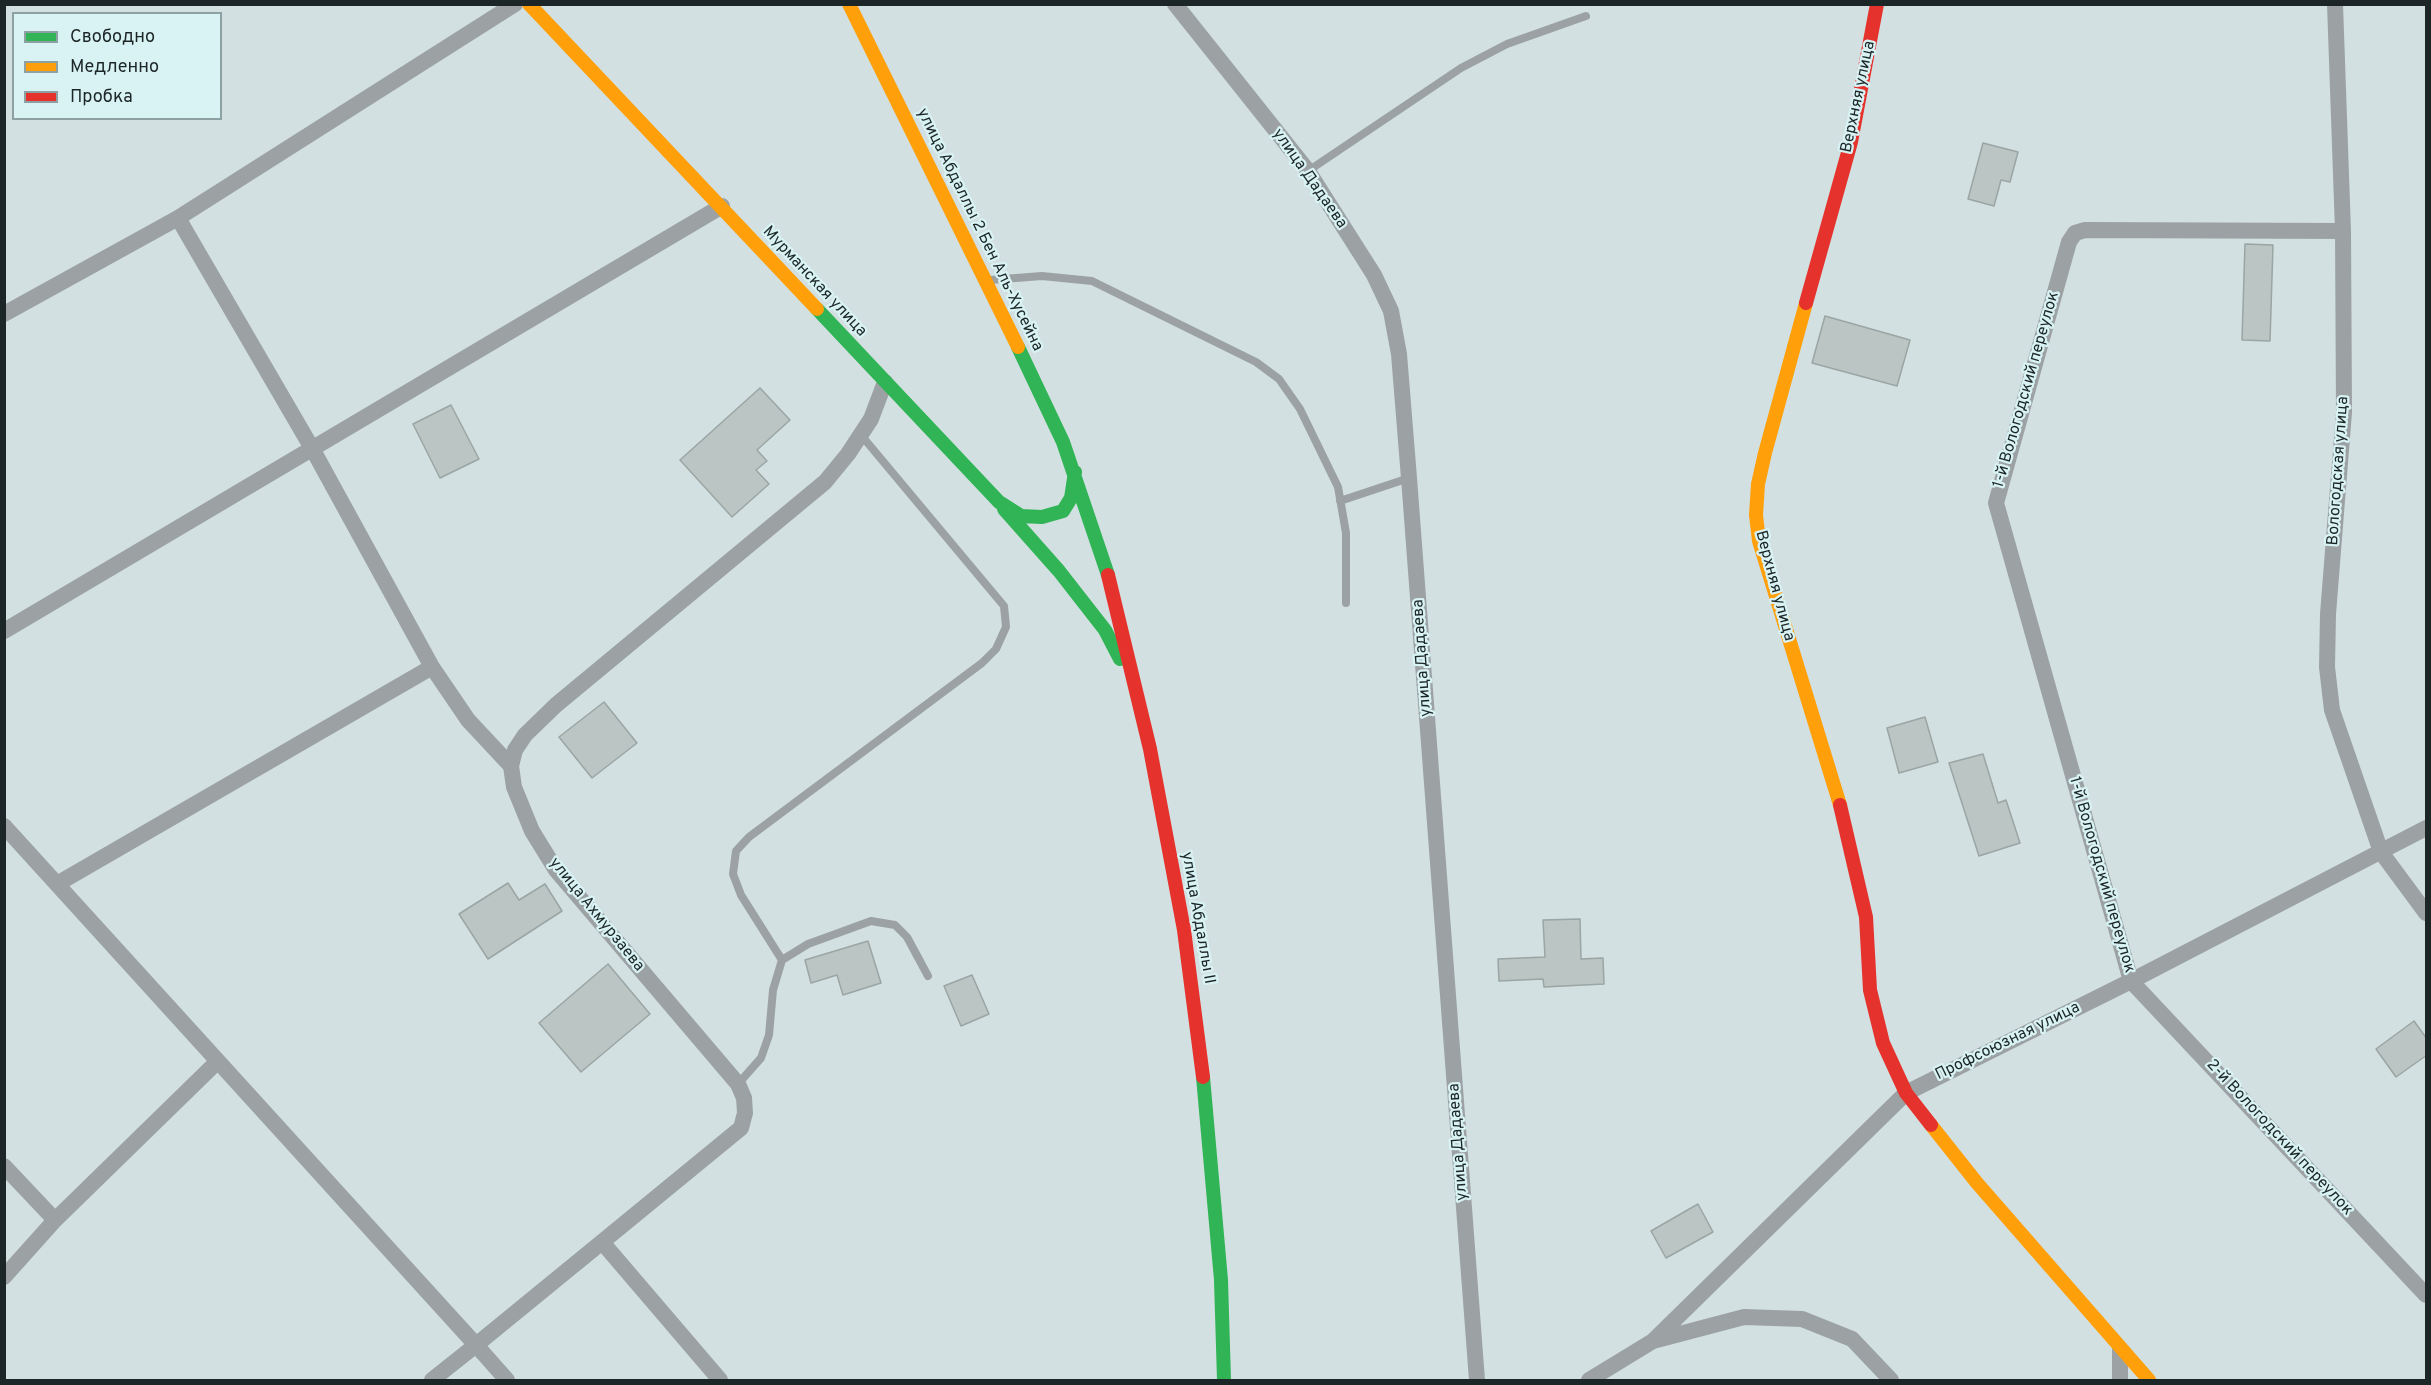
<!DOCTYPE html>
<html>
<head>
<meta charset="utf-8">
<style>
  body { margin:0 }
  #map { position:relative; width:2431px; height:1385px; overflow:hidden; background:#d2e0e1; font-family:Overpass,sans-serif }
  canvas { display:block }
  .frame { position:absolute; inset:0; border:6px solid #1c2626; pointer-events:none }
  .legend { position:absolute; left:12px; top:12px; width:210px; height:108px; box-sizing:border-box; background:#d9f3f5; border:2px solid #8da1a2; margin:0; padding:8px 10px; list-style:none; font-size:18px; color:#1c2626 }
  .legend li { display:flex; align-items:center; gap:12px; height:30px }
  .legend b { width:30px; border:2px solid #8da1a2 }
</style>
</head>
<body>
<div id="map">
<canvas width="2431" height="1385"></canvas>
<div class="frame"></div>
<ul class="legend">
<li><b style="height:8px;background:#30b455"></b>Свободно</li>
<li><b style="height:8px;background:#ff9f0a"></b>Медленно</li>
<li><b style="height:8px;background:#e5322d"></b>Пробка</li>
</ul>
</div>
<script>
const context = document.querySelector('canvas').getContext('2d');
context.lineJoin = 'round';
function fillPath(path, color) { context.fillStyle = color; context.fill(path, 'evenodd'); }
const poly = rows => new Path2D(rows.map(r => 'M' + r).join(''));
function trace(path, color, width, dash) { context.strokeStyle = color; context.lineWidth = width; context.lineCap = dash ? 'butt' : 'round'; context.setLineDash(dash || []); context.stroke(path); }
function drawText(font, color, halo, rows, align = 'center') {
  context.font = font + ' Overpass,sans-serif'; context.lineWidth = 4.5; context.setLineDash([]); context.textBaseline = 'middle'; context.strokeStyle = halo; context.fillStyle = color; for (const [text, x, y, turn = 0] of rows) {
    context.save(); context.translate(x, y); context.rotate((+turn || 0) * Math.PI / 180); context.textAlign = isNaN(turn) ? turn : align; if (halo) context.strokeText(text, 0, 0); context.fillText(text, 0, 0); context.restore();
  }
}
const building = poly([
  [1983,143,2018,152,2010,182,2001,180,1994,206,1968,199,1983,143],
  [2245,244,2273,245,2270,341,2242,340,2245,244],
  [1825,316,1910,340,1897,386,1812,363,1825,316],
  [760,388,790,420,757,450,767,461,756,470,769,484,732,517,680,460,760,388],
  [451,405,479,459,440,478,413,424,451,405],
  [604,702,637,743,592,778,559,737,604,702],
  [1925,717,1938,762,1899,773,1887,728,1925,717],
  [1983,754,1998,803,2006,800,2020,843,1979,856,1949,763,1983,754],
  [508,883,519,900,545,884,562,911,488,959,459,914,508,883],
  [1580,919,1581,959,1603,958,1604,984,1544,987,1543,979,1499,981,1498,959,1545,957,1543,920,1580,919],
  [868,941,881,983,843,995,837,975,811,983,805,960,868,941],
  [608,964,650,1014,581,1072,539,1023,608,964],
  [972,975,989,1014,961,1026,944,986,972,975],
  [2414,1021,2427,1039,2427,1055,2396,1077,2376,1049,2414,1021],
  [1698,1204,1713,1232,1666,1258,1651,1231,1698,1204]
]);
fillPath(building, '#bac5c4');
trace(building, '#9aa5a4', 1.5);
trace(poly([
  [1308,171,1461,68,1507,44,1586,16],
  [990,280,1042,276,1092,281,1256,362,1279,379,1300,409,1338,487,1346,533,1346,603],
  [1340,501,1409,478],
  [782,960,741,895,733,874,736,851,749,837,982,663,996,649,1006,627,1004,606,861,435],
  [738,1084,761,1058,769,1035,773,990,782,960,808,944,871,921,895,925,907,937,928,976]
]), '#9ca2a4', 8);
trace(poly([
  [1175,4,1308,171,1374,275,1391,311,1399,354,1409,478,1477,1380],
  [2335,4,2343,231,2344,412,2328,614,2327,667,2332,710,2381,852,2426,913],
  [178,218,313,450,432,667,468,720,511,766],
  [2343,231,2085,230,2075,233,2069,242,1996,503,2131,981,2426,1295],
  [4,314,178,218,515,4],
  [4,631,722,206],
  [4,826,476,1345,602,1242,720,1380],
  [57,884,432,667],
  [4,1166,55,1220,218,1061],
  [602,1242,741,1128,745,1113,744,1098,738,1084,556,870,532,831,514,787,511,766,515,750,525,735,556,705,825,482,848,454,871,419,885,382],
  [4,1277,55,1220],
  [1653,1341,1744,1317,1802,1319,1852,1339,1891,1380],
  [2120,1349,2120,1380],
  [432,1380,476,1345,507,1380],
  [1589,1380,1653,1341,1906,1093,2131,981,2426,828]
]), '#9ca2a4', 16);
trace(poly([
  [817,309,999,502,1021,516,1042,517,1063,511,1071,498,1075,472],
  [1018,347,1063,442,1108,575],
  [1004,509,1059,571,1105,630,1120,659],
  [1203,1077,1221,1280,1224,1380]
]), '#30b455', 14);
trace(poly([
  [529,4,817,309],
  [849,4,1018,347],
  [1806,303,1765,453,1758,484,1756,515,1759,541,1840,805],
  [1931,1125,1977,1183,2149,1380]
]), '#ff9f0a', 14);
trace(poly([
  [1806,303,1851,142,1877,4],
  [1108,575,1150,749,1184,930,1203,1077],
  [1840,805,1866,917,1870,990,1883,1043,1906,1093,1931,1125]
]), '#e5322d', 14);
drawText('16px', '#1c2626', '#d9f3f5', [
  ["Верхняя улица",1859,97,-78],
  ["улица Дадаева",1309,179,55],
  ["улица Абдаллы 2 Бен Аль-Хусейна",979,230,64],
  ["Мурманская улица",814,282,47],
  ["1-й Вологодский переулок",2027,390,-74],
  ["Вологодская улица",2339,471,-86],
  ["Верхняя улица",1774,586,75],
  ["улица Дадаева",1423,658,-94],
  ["1-й Вологодский переулок",2101,875,74],
  ["улица Ахмурзаева",596,915,51],
  ["улица Абдаллы II",1197,918,80],
  ["Профсоюзная улица",2008,1042,-26],
  ["2-й Вологодский переулок",2279,1138,47],
  ["улица Дадаева",1459,1142,-94]
]);
</script>
</body>
</html>
